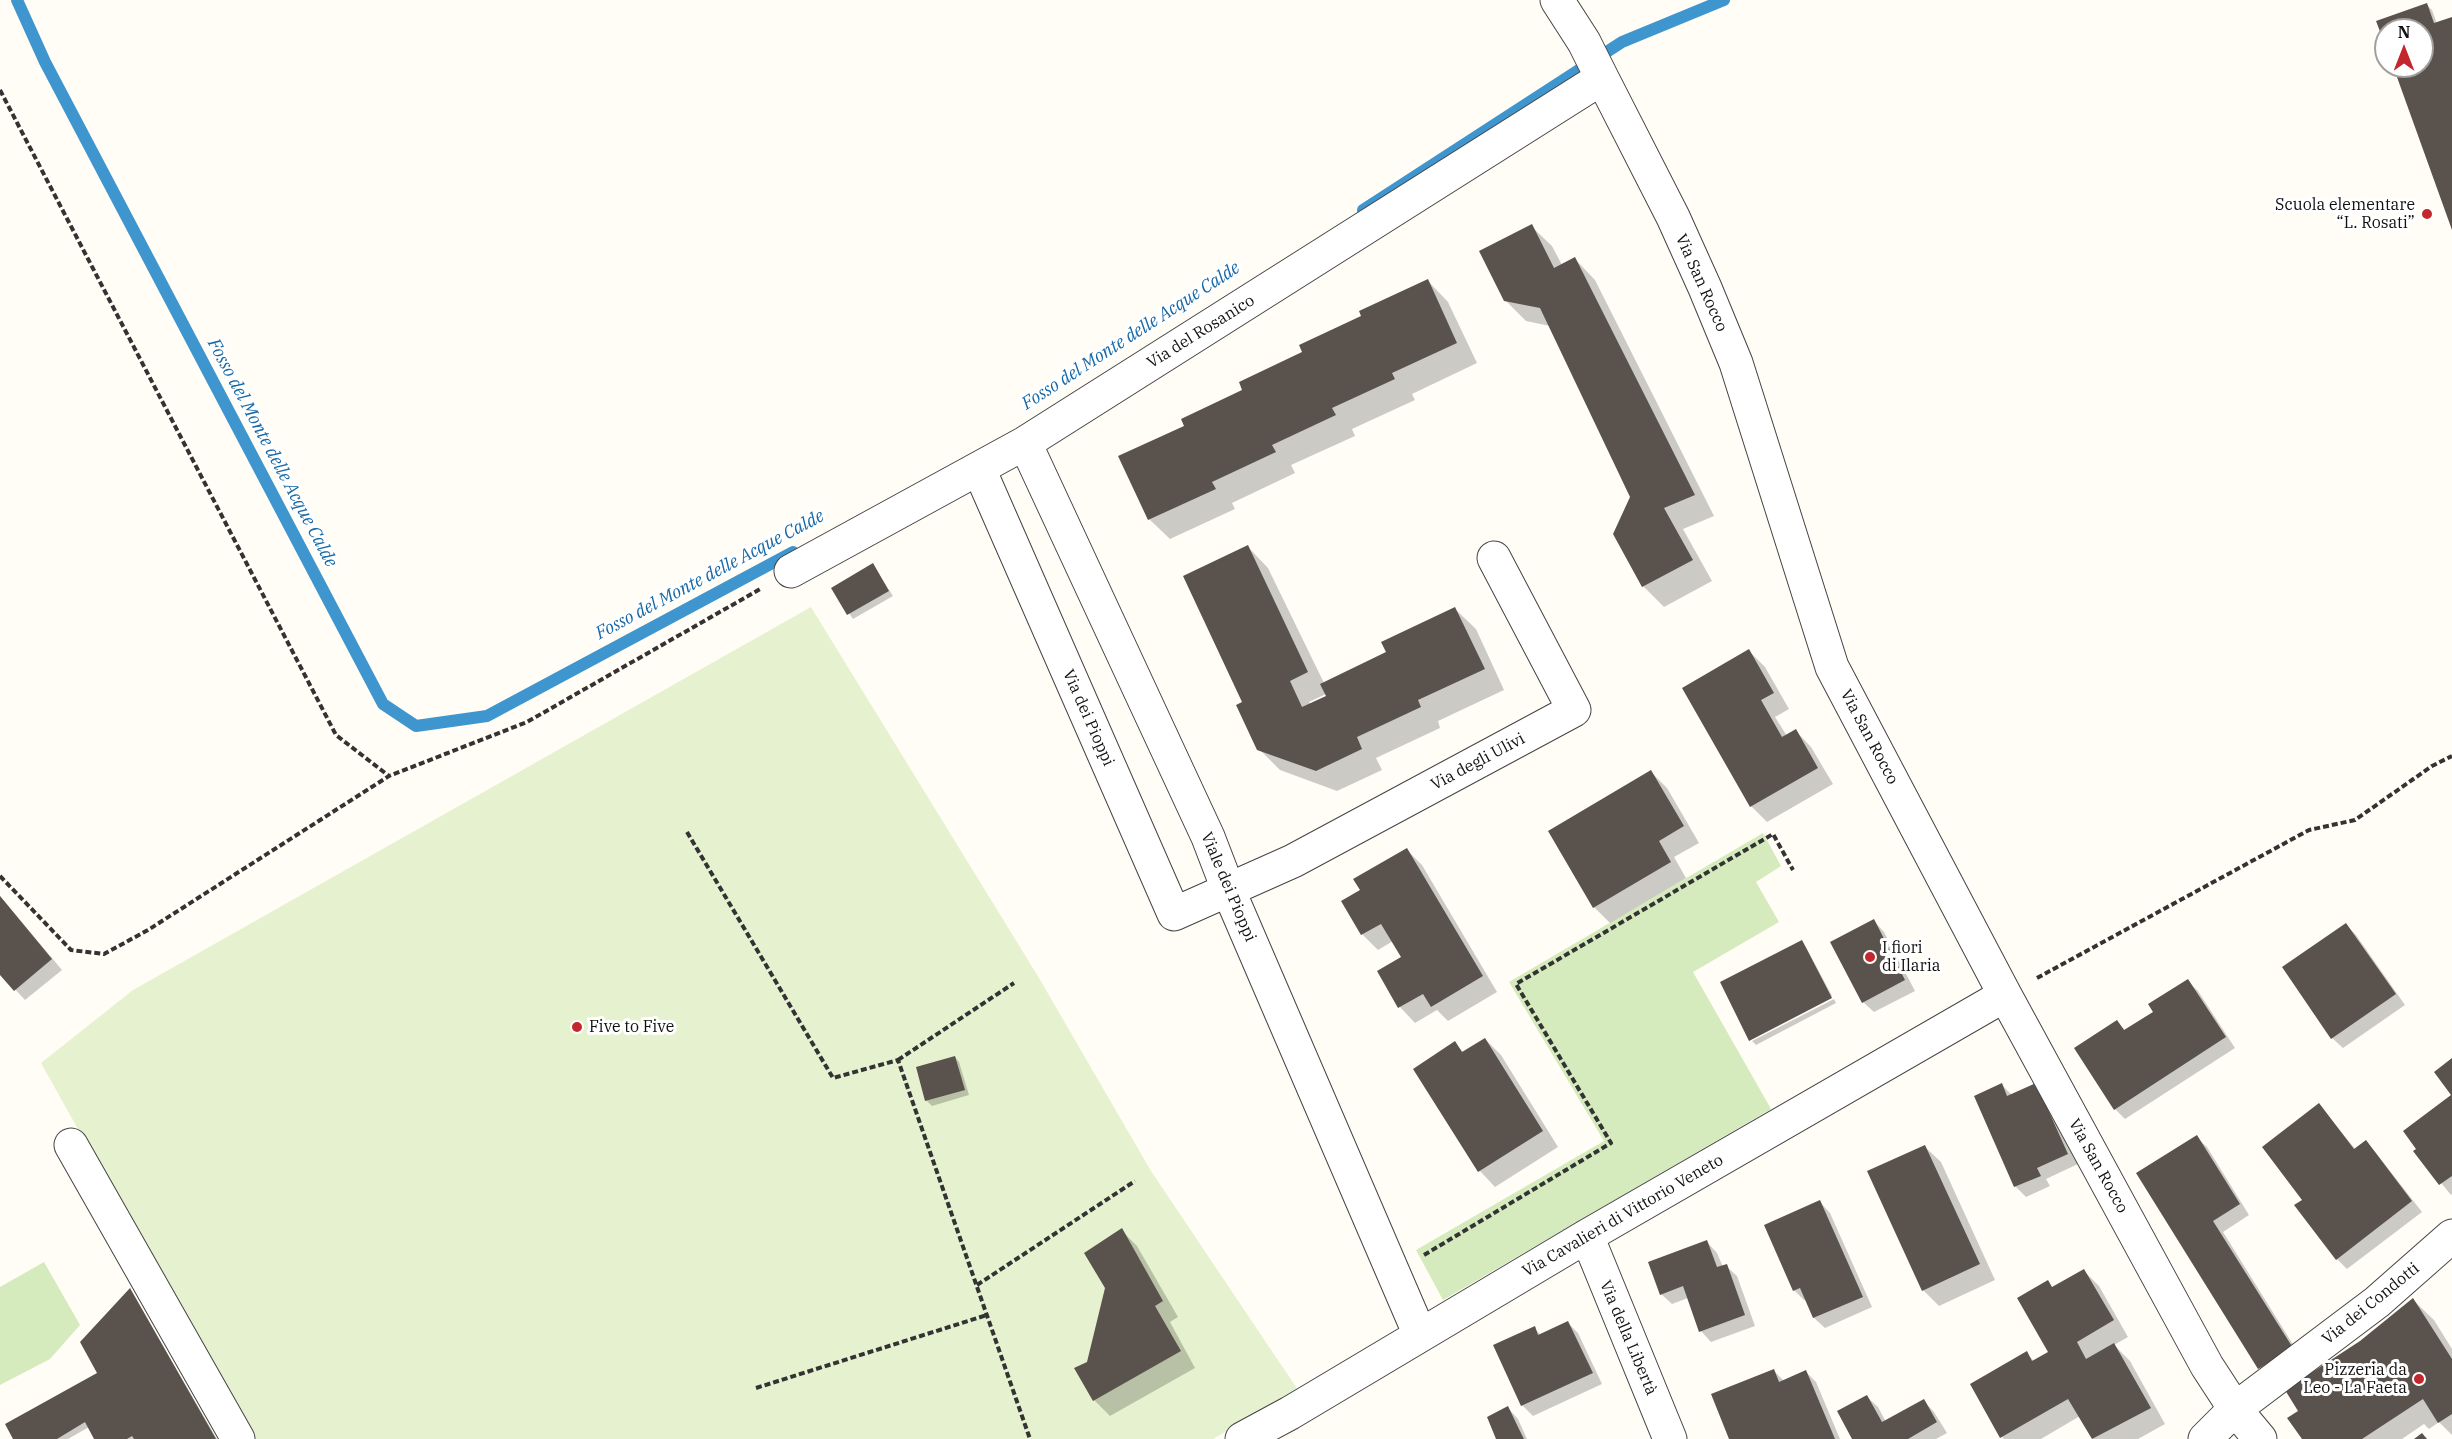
<!DOCTYPE html>
<html>
<head>
<meta charset="utf-8">
<style>
  body { margin:0 }
  #map { position:relative; width:2452px; height:1439px; overflow:hidden; background:#fffdf5; font-family:"IBM Plex Serif",serif }
  canvas { display:block }
  .north { position:absolute; left:2374px; top:18px; width:60px; height:60px; box-sizing:border-box; background:#fff; border:2px solid #a0a0a0; border-radius:50%; rotate:0deg; font-size:16px; font-weight:700; line-height:24px; text-align:center; color:#111 }
  .north::after { content:''; display:block; margin:auto; width:21px; height:27px; background:#c4262e; clip-path:polygon(50% 0,100% 100%,50% 72%,0 100%) }
</style>
</head>
<body>
<div id="map">
<canvas width="2452" height="1439"></canvas>
<div class="north">N</div>
</div>
<script>
const context = document.querySelector('canvas').getContext('2d');
context.lineJoin = 'round';
function fillPath(path, color) { context.fillStyle = color; context.fill(path, 'evenodd'); }
const poly = rows => new Path2D(rows.map(r => 'M' + r).join(''));
function trace(path, color, width, dash) { context.strokeStyle = color; context.lineWidth = width; context.lineCap = dash ? 'butt' : 'round'; context.setLineDash(dash || []); context.stroke(path); }
function drawText(font, color, halo, rows, align = 'center') {
  context.font = font + ' "IBM Plex Serif",serif'; context.lineWidth = 6; context.setLineDash([]); context.textBaseline = 'middle'; context.strokeStyle = halo; context.fillStyle = color; for (const [text, x, y, turn = 0] of rows) {
    context.save(); context.translate(x, y); context.rotate((+turn || 0) * Math.PI / 180); context.textAlign = isNaN(turn) ? turn : align; if (halo) context.strokeText(text, 0, 0); context.fillText(text, 0, 0); context.restore();
  }
}
fillPath(poly([
  [1763,833,1781,866,1756,882,1779,922,1693,972,1771,1109,1443,1300,1416,1250,1604,1141,1509,982],
  [44,1262,80,1325,50,1359,0,1385,0,1287]
]), '#d5ebbd');
fillPath(poly([
  [811,607,1039,978,1151,1171,1298,1390,1213,1439,251,1439,41,1063,133,990]
]), '#e6f2cf');
fillPath(poly([
  [2427,5,2432,10,2437,24,2452,18,2452,226,2394,66,2422,66,2422,30,2386,30,2386,43,2378,22],
  [1531,226,1552,246,1562,265,1575,259,1595,280,1714,516,1683,529,1712,581,1664,607,1643,586,1615,534,1631,497,1550,326,1526,321,1505,300],
  [1428,281,1448,302,1477,363,1412,394,1415,400,1352,429,1355,436,1291,465,1295,473,1232,503,1235,509,1170,539,1149,519,1186,427,1363,317],
  [1248,547,1268,568,1324,683,1388,653,1455,609,1476,629,1504,690,1438,721,1440,728,1376,758,1382,770,1337,791,1280,770,1259,749,1244,703],
  [1326,694,1328,697,1311,705,1309,702],
  [873,565,893,596,853,619,833,589],
  [1749,651,1765,667,1789,709,1775,717,1787,736,1796,731,1811,747,1833,784,1767,822,1751,806],
  [1651,772,1667,788,1699,843,1674,857,1686,878,1610,923,1594,907],
  [1407,850,1422,865,1497,992,1448,1021,1437,1010,1415,1023,1400,1007,1403,957,1393,941,1378,950,1363,935,1343,902,1362,891],
  [0,896,62,970,25,1000,0,973],
  [1874,921,1884,932,1915,991,1874,1012,1863,1002],
  [2346,925,2356,935,2405,1005,2343,1048,2332,1038],
  [1802,942,1806,947,1832,996,1750,1039],
  [2187,981,2198,991,2235,1048,2125,1119,2115,1109,2117,1022,2126,1031,2155,1012],
  [1834,999,1836,1003,1756,1045,1752,1041],
  [1485,1039,1501,1055,1558,1147,1495,1187,1480,1171,1455,1043,1464,1053],
  [955,1057,959,1062,969,1095,932,1106,927,1101,918,1068],
  [2002,1085,2012,1095,2047,1095,2078,1164,2046,1179,2050,1186,2026,1197,2015,1186],
  [2452,1096,2452,1194,2451,1195,2415,1151],
  [2319,1105,2356,1150,2366,1142,2376,1153,2422,1212,2347,1269,2337,1259,2304,1200],
  [2196,1137,2207,1147,2249,1215,2223,1232,2302,1359,2270,1379,2260,1369,2138,1174],
  [1925,1147,1941,1162,1995,1280,1939,1306,1923,1290],
  [1820,1202,1830,1213,1872,1307,1825,1328,1814,1318,1806,1300,1804,1300,1794,1290],
  [1121,1230,1137,1246,1178,1317,1170,1322,1195,1368,1110,1416,1094,1400,1088,1363],
  [1707,1242,1717,1253,1723,1267,1726,1266,1737,1276,1755,1326,1711,1342,1701,1331,1688,1298,1672,1304,1661,1294],
  [2084,1271,2099,1286,2128,1337,2114,1345,2130,1361,2165,1424,2138,1439,2093,1439,2080,1416,2041,1439,2004,1439,2002,1437,2026,1353,2034,1361,2050,1353,2047,1282,2053,1288],
  [130,1290,217,1439,96,1439,89,1427,68,1439,15,1439,99,1374],
  [2413,1300,2434,1320,2452,1349,2452,1435,2439,1422,2429,1429,2424,1424,2402,1439,2304,1439,2300,1411,2361,1342],
  [1568,1323,1578,1333,1602,1384,1533,1416,1522,1405,1495,1346,1534,1328,1541,1335],
  [1774,1371,1784,1381,1806,1372,1816,1382,1840,1439,1730,1439],
  [1867,1397,1878,1407,1886,1422,1924,1401,1934,1412,1947,1433,1936,1439,1854,1439],
  [1508,1408,1518,1419,1527,1439,1498,1439]
]), '#0003');
trace(poly([
  [17,0,45,62,383,704,416,726,487,716,793,552],
  [1363,210,1622,42,1724,0]
]), '#3f96cf', 12);
fillPath(poly([
  [2427,3,2434,23,2452,17,2452,230,2393,66,2422,66,2422,30,2386,30,2386,47,2376,21],
  [1532,224,1554,268,1575,257,1695,495,1664,508,1693,560,1642,587,1613,534,1630,497,1540,308,1504,301,1479,251],
  [1428,279,1457,343,1392,373,1395,379,1332,408,1336,415,1272,445,1276,452,1212,482,1216,489,1148,520,1118,456,1184,426,1181,419,1242,390,1239,382,1302,352,1299,345,1361,316,1359,311],
  [1248,545,1308,672,1290,681,1302,707,1326,696,1320,684,1386,652,1381,642,1455,607,1485,669,1418,700,1421,707,1357,737,1362,749,1316,771,1257,750,1236,705,1242,702,1183,576],
  [873,563,889,591,847,615,831,588],
  [1749,649,1774,693,1761,700,1782,737,1796,729,1818,768,1750,807,1682,688],
  [1651,770,1684,826,1659,841,1671,862,1593,908,1548,831],
  [1407,848,1483,976,1431,1007,1423,994,1398,1008,1377,971,1401,957,1381,924,1361,935,1341,901,1360,890,1353,879],
  [0,896,52,959,14,991,0,975],
  [1874,919,1905,980,1862,1003,1830,942],
  [2346,923,2396,994,2331,1039,2282,967],
  [1802,940,1832,998,1749,1041,1720,982],
  [2188,979,2226,1037,2114,1110,2074,1048,2117,1020,2124,1030,2153,1012,2148,1004],
  [1485,1038,1543,1131,1478,1172,1413,1069,1455,1041,1462,1052],
  [955,1056,965,1090,925,1101,916,1067],
  [2452,1058,2452,1176,2439,1185,2413,1151,2416,1149,2403,1131,2451,1095,2434,1072],
  [2002,1083,2007,1096,2036,1083,2068,1154,2037,1168,2041,1176,2014,1187,1974,1096],
  [2319,1103,2354,1149,2366,1140,2412,1201,2336,1260,2294,1205,2302,1200,2262,1147],
  [2197,1135,2240,1204,2213,1221,2293,1348,2258,1369,2136,1173],
  [1925,1145,1980,1264,1922,1291,1867,1171],
  [1820,1200,1863,1297,1813,1318,1800,1288,1793,1291,1764,1225],
  [1122,1228,1163,1301,1155,1306,1181,1351,1093,1401,1074,1368,1087,1362,1105,1288,1084,1253],
  [1707,1240,1717,1267,1727,1264,1745,1315,1699,1332,1683,1286,1660,1295,1648,1262],
  [2084,1269,2114,1320,2077,1342,2086,1359,2114,1343,2151,1408,2092,1439,2068,1399,2000,1438,1970,1384,2027,1351,2032,1361,2048,1352,2017,1298,2048,1280,2052,1287],
  [130,1288,216,1439,134,1439,132,1436,127,1439,94,1439,85,1422,57,1439,13,1439,5,1424,97,1373,80,1342],
  [2413,1298,2452,1359,2452,1414,2438,1423,2423,1399,2362,1439,2302,1439,2287,1418,2298,1411,2285,1390,2360,1341],
  [1568,1321,1593,1373,1521,1406,1493,1345,1535,1326,1538,1335],
  [1774,1369,1779,1382,1806,1370,1835,1439,1729,1439,1711,1394],
  [1867,1395,1882,1422,1924,1399,1937,1422,1908,1439,1852,1439,1837,1411],
  [1508,1406,1518,1427,1524,1439,1496,1439,1487,1417],
  [2422,1433,2427,1439,2414,1439]
]), '#5a524d');
const minor = poly([
  [1557,0,1584,42,1602,78,1673,217,1705,288,1736,363,1832,667,2005,995,2207,1366,2235,1409,2260,1439],
  [1025,443,1208,837,1228,889,1420,1335],
  [979,469,1174,914,1293,861,1574,710,1494,558],
  [791,571,1025,443,1602,78],
  [71,1145,238,1439],
  [1587,1236,1670,1439],
  [1242,1439,1290,1413,1587,1236,2005,995],
  [2205,1439,2235,1409,2377,1302,2452,1236]
]);
trace(minor, '#444', 35);
trace(poly([
  [0,90,336,735,389,776],
  [687,832,833,1078,898,1060,1030,1439],
  [0,876,71,950,104,954,148,930,389,776,527,722,762,588],
  [2037,978,2309,830,2355,820,2432,766,2452,756],
  [898,1060,1014,983],
  [1424,1255,1611,1143,1516,984,1773,834,1793,870],
  [977,1285,1135,1181],
  [756,1388,987,1315]
]), '#333', 4, [6, 3]);
trace(minor, '#fff', 33);
for (const [x, y, r, color] of [
  [2427,214,6,"#c4262e"],
  [1870,957,6,"#c4262e"],
  [577,1027,6,"#c4262e"],
  [2419,1379,6,"#c4262e"]
]) { const dot = new Path2D(); dot.arc(x, y, r, 0, 2 * Math.PI); context.fillStyle = color; context.fill(dot); trace(dot, '#fff', 2); }
drawText('16px', '#111', '#fff', [
  ["Scuola elementare",2415,205],
  ["“L. Rosati”",2415,223],
  ["I fiori",1882,948,"left"],
  ["di Ilaria",1882,966,"left"],
  ["Five to Five",589,1027,"left"],
  ["Pizzeria da",2407,1370],
  ["Leo - La Faeta",2407,1388]
], 'right');
drawText('16px', '#111', '#fff', [
  ["Via San Rocco",1701,283,66],
  ["Via del Rosanico",1201,332,-32],
  ["Via dei Pioppi",1088,718,66],
  ["Via San Rocco",1869,737,62],
  ["Via degli Ulivi",1478,762,-28],
  ["Viale dei Pioppi",1228,887,67],
  ["Via San Rocco",2098,1166,61],
  ["Via Cavalieri di Vittorio Veneto",1623,1216,-30],
  ["Via dei Condotti",2371,1304,-39],
  ["Via della Libertà",1628,1338,67]
]);
drawText('italic 18px', '#1768a6', '#fff', [
  ["Fosso del Monte delle Acque Calde",1131,336,-33],
  ["Fosso del Monte delle Acque Calde",272,453,62],
  ["Fosso del Monte delle Acque Calde",710,575,-28]
]);
</script>
</body>
</html>
